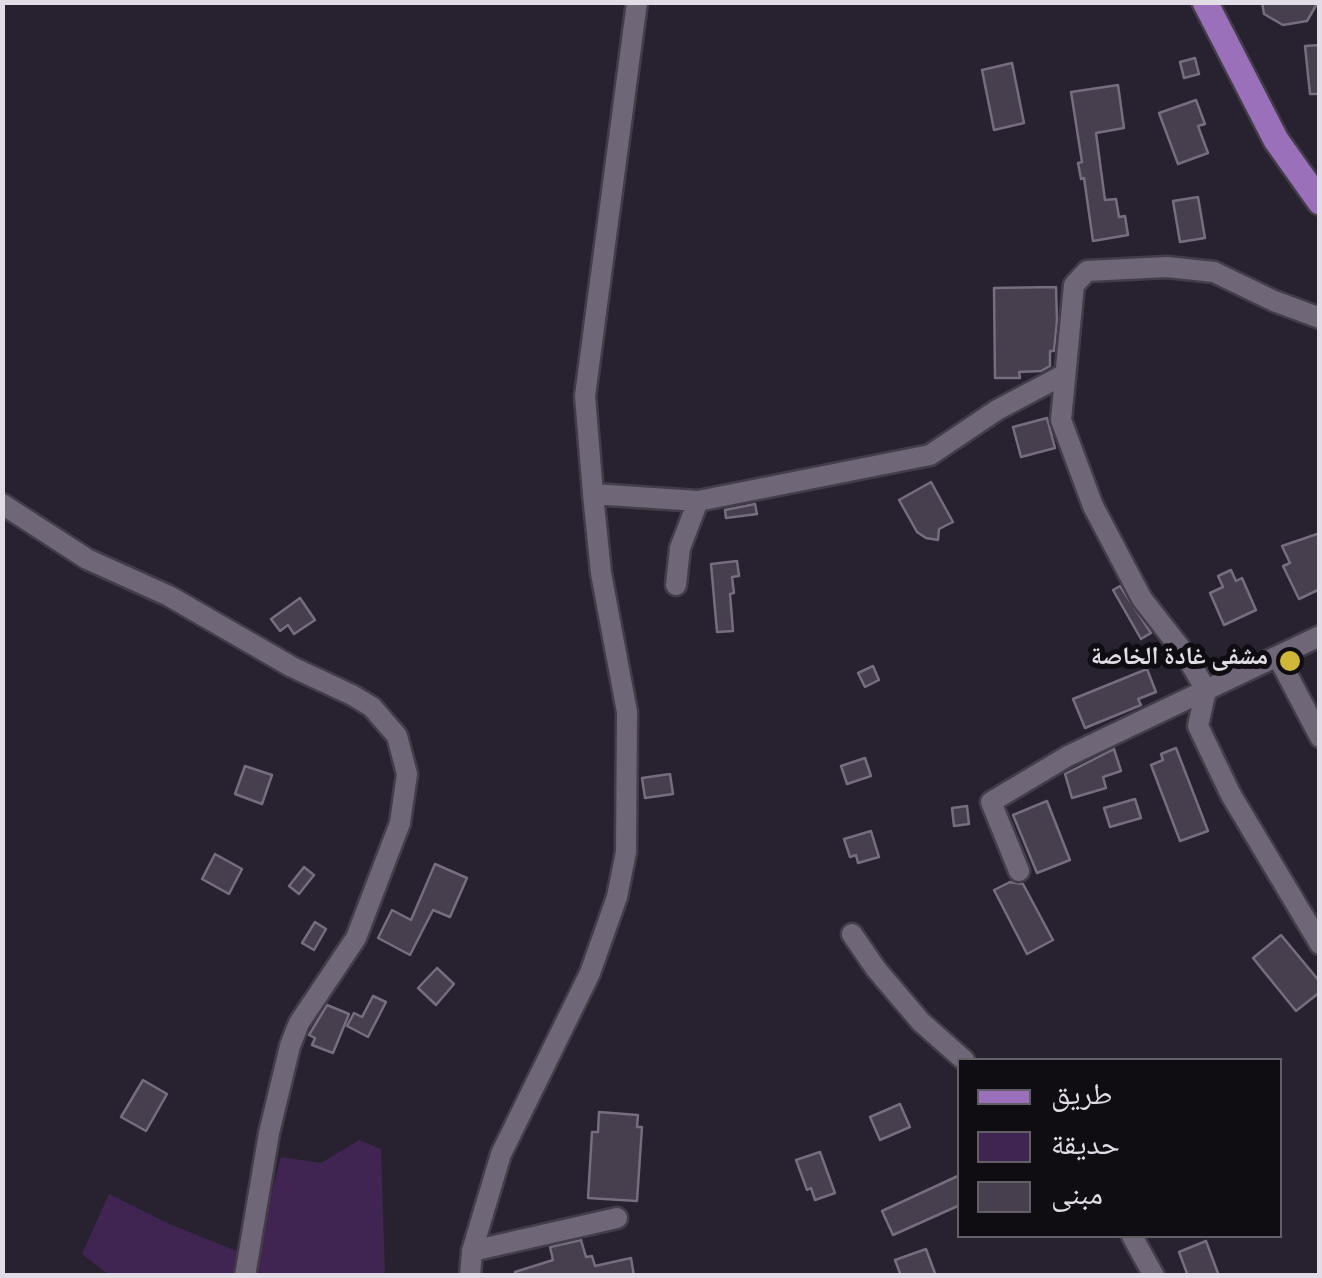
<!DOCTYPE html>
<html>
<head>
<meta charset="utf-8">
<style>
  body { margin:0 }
  #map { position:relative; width:1322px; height:1278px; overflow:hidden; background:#28212f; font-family:Georgia,"Noto Naskh Arabic",serif }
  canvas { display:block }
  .frame { position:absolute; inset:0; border:5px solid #e1dce6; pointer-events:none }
  .legend { position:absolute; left:957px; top:1058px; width:325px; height:180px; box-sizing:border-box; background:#0f0c12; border:2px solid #635f67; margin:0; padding:12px 18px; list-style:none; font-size:30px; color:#e1dce6 }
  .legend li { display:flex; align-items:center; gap:20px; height:50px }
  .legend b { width:50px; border:2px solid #635f67 }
</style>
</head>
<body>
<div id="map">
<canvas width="1322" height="1278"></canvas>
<div class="frame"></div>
<ul class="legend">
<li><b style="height:12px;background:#9970b9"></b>طريق</li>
<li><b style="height:28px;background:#402553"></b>حديقة</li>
<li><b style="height:28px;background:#473e4e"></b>مبنى</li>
</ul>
</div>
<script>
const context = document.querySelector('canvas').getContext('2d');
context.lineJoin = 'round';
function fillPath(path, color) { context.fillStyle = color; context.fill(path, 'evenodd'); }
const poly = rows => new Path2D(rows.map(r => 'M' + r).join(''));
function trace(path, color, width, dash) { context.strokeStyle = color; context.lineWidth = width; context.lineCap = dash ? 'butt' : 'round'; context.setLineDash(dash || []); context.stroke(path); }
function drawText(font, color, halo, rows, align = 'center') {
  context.font = font + ' Georgia,"Noto Naskh Arabic",serif'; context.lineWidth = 10; context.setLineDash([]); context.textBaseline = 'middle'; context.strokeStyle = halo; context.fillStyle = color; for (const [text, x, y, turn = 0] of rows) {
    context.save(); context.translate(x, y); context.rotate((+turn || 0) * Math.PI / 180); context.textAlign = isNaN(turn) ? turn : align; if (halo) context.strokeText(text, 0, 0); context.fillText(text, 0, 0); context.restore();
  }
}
fillPath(poly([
  [359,1140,381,1149,385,1275,109,1275,82,1254,109,1194,167,1223,254,1258,281,1157,321,1163]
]), '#402553');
const building = poly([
  [1262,2,1318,2,1307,21,1283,25,1264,14,1262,2],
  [1320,45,1320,94,1310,94,1305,46,1320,45],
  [1195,58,1199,74,1184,78,1180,62,1195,58],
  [1012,63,1024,123,994,130,982,70,1012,63],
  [1118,85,1124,128,1096,133,1105,200,1116,199,1119,217,1125,216,1128,235,1093,241,1084,178,1081,179,1078,163,1082,162,1071,92,1118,85],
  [1196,100,1205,124,1198,126,1208,153,1178,164,1159,113,1196,100],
  [1198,197,1205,238,1180,242,1173,201,1198,197],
  [1056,287,1057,321,1054,351,1050,351,1050,366,1041,371,1019,372,1020,378,995,378,994,288,1056,287],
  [1047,418,1055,448,1021,457,1013,427,1047,418],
  [931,482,953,522,939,529,938,540,926,538,917,532,899,500,931,482],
  [755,504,757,514,726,518,725,510,755,504],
  [1320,533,1320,589,1299,599,1283,566,1290,563,1282,546,1320,533],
  [737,561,739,576,732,577,734,593,730,594,733,631,717,632,711,564,737,561],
  [1231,570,1236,581,1242,578,1256,610,1224,625,1210,593,1223,587,1218,576,1231,570],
  [1120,586,1151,633,1141,639,1113,590,1120,586],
  [300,598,315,620,294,634,288,625,280,631,271,619,300,598],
  [873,666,879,680,865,687,858,673,873,666],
  [1147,669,1156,692,1138,699,1141,705,1085,728,1073,699,1147,669],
  [1176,748,1208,831,1180,841,1151,765,1163,760,1161,754,1176,748],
  [1114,749,1121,771,1103,777,1106,788,1072,798,1065,774,1114,749],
  [865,758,871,776,847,784,841,766,865,758],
  [245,766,272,775,262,804,235,794,245,766],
  [670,774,673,794,645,798,642,778,670,774],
  [1135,799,1141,818,1110,827,1104,808,1135,799],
  [1047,801,1070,860,1037,873,1013,815,1047,801],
  [967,806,969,824,954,826,952,808,967,806],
  [871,831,879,857,858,863,856,855,850,857,844,839,871,831],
  [215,854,242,869,229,894,202,879,215,854],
  [435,864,467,878,450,917,433,910,410,955,378,938,392,910,411,920,435,864],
  [304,867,314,875,299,894,289,886,304,867],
  [1010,882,1023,884,1053,940,1027,954,994,890,1010,882],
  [315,922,326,929,314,950,302,943,315,922],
  [1281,935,1320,982,1320,992,1296,1011,1253,958,1281,935],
  [437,968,454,984,436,1005,418,988,437,968],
  [373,996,386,1002,368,1037,347,1026,354,1013,362,1017,373,996],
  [327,1005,349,1014,333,1053,312,1045,315,1038,309,1035,327,1005],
  [143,1080,167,1094,146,1131,121,1117,143,1080],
  [900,1104,910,1127,880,1140,870,1117,900,1104],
  [599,1112,638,1115,637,1127,642,1127,637,1201,588,1198,592,1132,598,1132,599,1112],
  [820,1152,835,1193,815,1200,811,1188,807,1190,796,1160,820,1152],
  [960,1175,960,1205,893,1235,882,1211,960,1175],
  [581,1240,586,1257,592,1256,595,1266,631,1258,634,1276,515,1276,515,1272,553,1260,550,1247,581,1240],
  [1206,1241,1219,1276,1188,1276,1179,1252,1206,1241],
  [926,1249,936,1276,901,1276,895,1260,926,1249]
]);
fillPath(building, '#473e4e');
trace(building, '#766d7f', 2.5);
const minor = poly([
  [593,494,585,396,637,2],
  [2,504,87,559,169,596,292,667,352,695,372,707,397,736,407,774,400,823,356,938,299,1023,290,1046,269,1133,245,1276],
  [676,585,680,548,698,501],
  [1320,636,1206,690,1198,726,1231,795,1320,944],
  [1278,657,1320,737],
  [1019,871,991,802,1068,756,1206,690,1185,654,1142,599,1093,506,1061,420,1074,285,1087,271,1167,267,1214,272,1274,301,1320,318],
  [852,934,876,969,921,1022,964,1060],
  [1132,1236,1154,1276],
  [472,1251,617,1218],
  [470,1276,472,1251,501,1154,590,973,617,897,626,852,627,712,601,573,593,494,698,501,930,455,997,410,1065,374]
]);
const major = poly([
  [1205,2,1276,140,1320,202]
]);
trace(minor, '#433c49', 25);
trace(major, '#433c49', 30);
trace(minor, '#6f6677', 20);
trace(major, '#9970b9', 25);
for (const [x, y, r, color] of [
  [1290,661,12,"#cfb837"]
]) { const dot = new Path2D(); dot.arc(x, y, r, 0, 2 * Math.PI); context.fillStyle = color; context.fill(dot); trace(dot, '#0f0c12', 4); }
drawText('bold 25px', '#e1dce6', '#0f0c12', [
  ["مشفى غادة الخاصة",1268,661]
], 'right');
</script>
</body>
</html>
